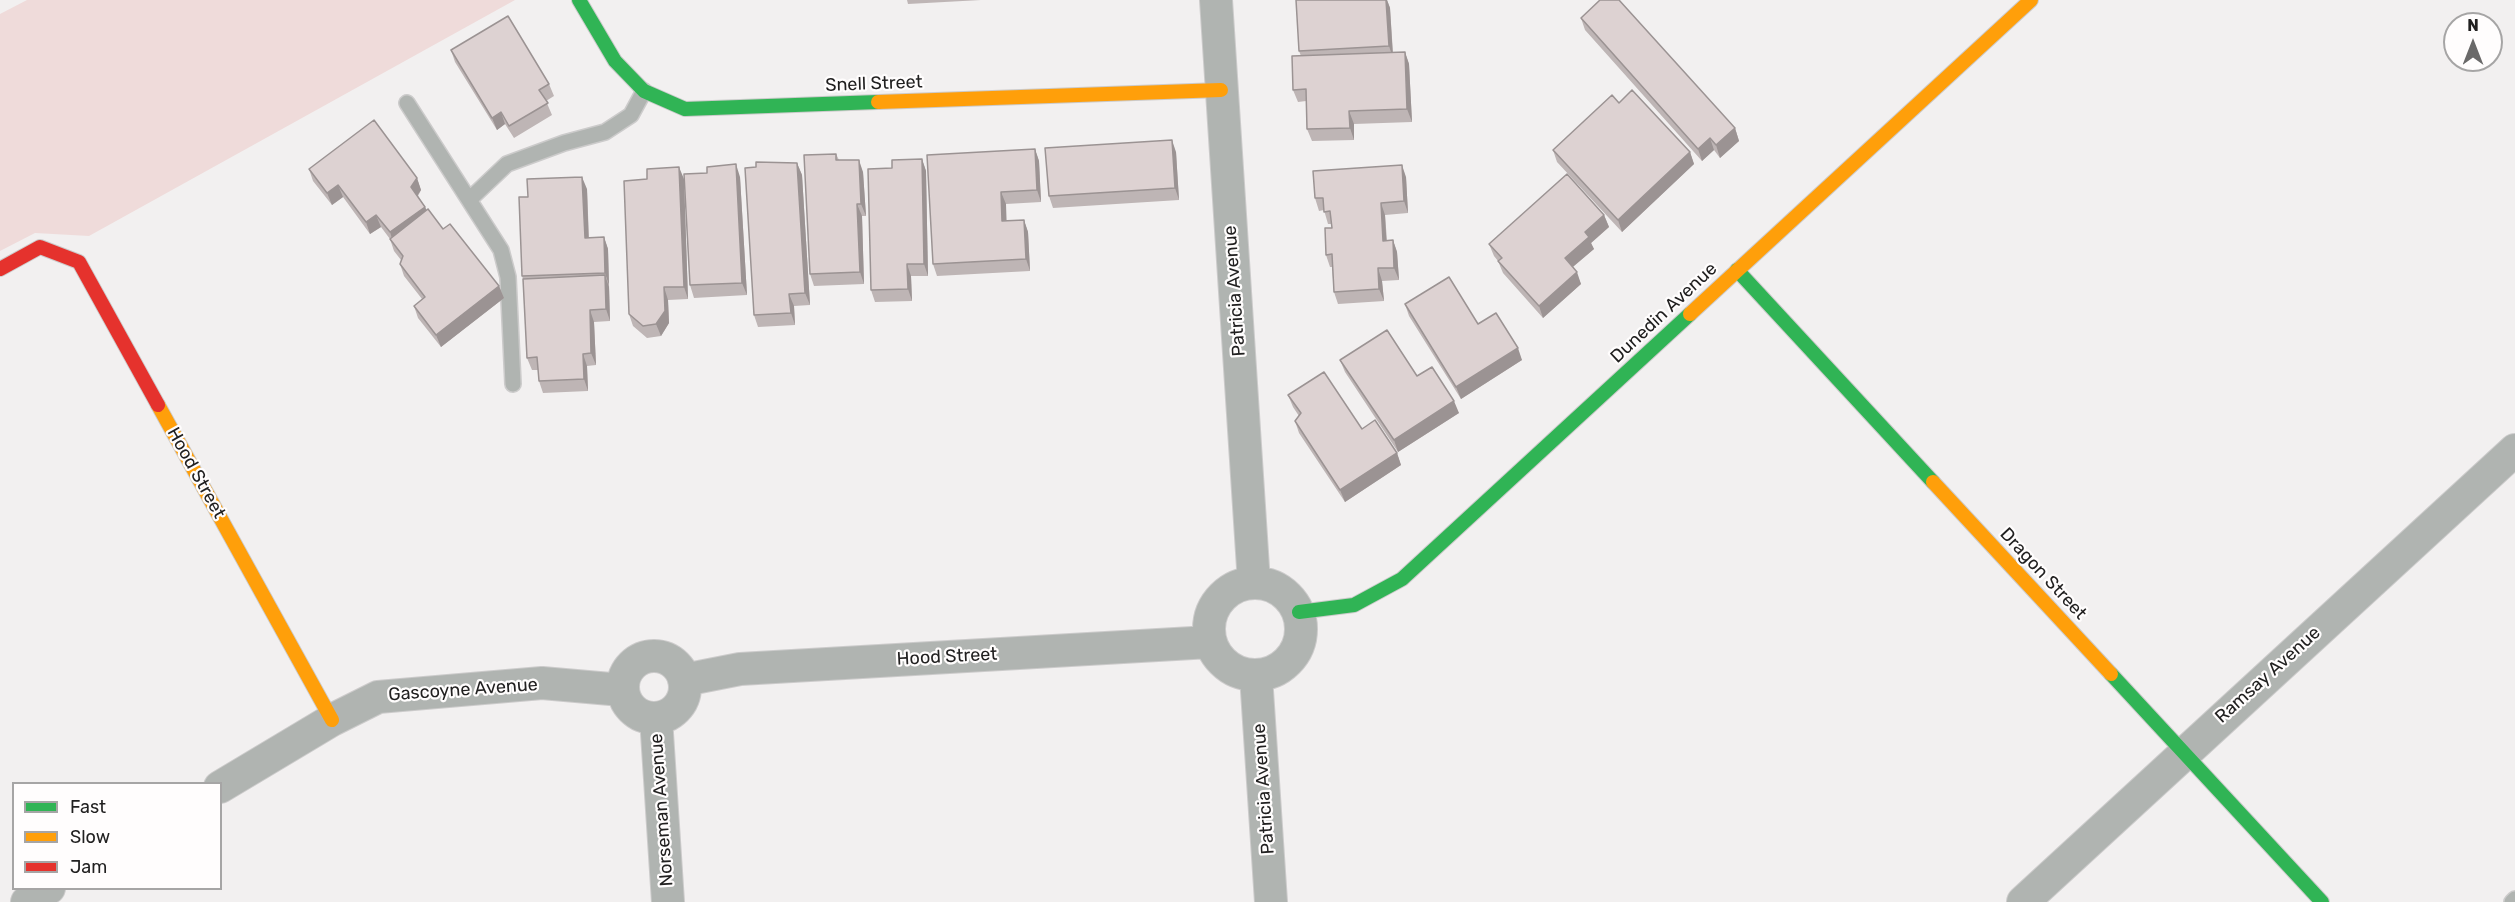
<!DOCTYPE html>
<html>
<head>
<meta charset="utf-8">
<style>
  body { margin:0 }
  #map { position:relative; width:2515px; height:902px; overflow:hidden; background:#f2f0f0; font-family:Rubik,sans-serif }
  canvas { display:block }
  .legend { position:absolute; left:12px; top:782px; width:210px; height:108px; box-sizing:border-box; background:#fffdfd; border:2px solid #a6a5a5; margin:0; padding:8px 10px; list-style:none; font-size:18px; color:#212020 }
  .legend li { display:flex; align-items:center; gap:12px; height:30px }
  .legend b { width:30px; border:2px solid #a6a5a5 }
  .north { position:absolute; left:2443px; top:12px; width:60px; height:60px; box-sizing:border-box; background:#fffdfd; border:2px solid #a6a5a5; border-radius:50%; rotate:0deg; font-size:16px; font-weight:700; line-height:24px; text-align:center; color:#212020 }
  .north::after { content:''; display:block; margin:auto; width:21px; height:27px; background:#6a6969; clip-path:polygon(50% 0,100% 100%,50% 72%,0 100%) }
</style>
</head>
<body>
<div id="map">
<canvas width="2515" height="902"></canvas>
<ul class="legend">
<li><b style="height:8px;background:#30b455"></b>Fast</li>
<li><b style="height:8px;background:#ff9f0a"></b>Slow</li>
<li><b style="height:8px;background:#e5322d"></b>Jam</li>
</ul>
<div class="north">N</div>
</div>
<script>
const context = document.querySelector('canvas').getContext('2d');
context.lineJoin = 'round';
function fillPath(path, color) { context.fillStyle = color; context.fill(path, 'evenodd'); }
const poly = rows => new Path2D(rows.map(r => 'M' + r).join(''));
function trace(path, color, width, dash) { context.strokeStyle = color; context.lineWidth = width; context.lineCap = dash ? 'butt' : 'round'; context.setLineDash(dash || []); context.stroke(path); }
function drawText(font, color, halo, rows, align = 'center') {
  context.font = font + ' Rubik,sans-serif'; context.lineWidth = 4.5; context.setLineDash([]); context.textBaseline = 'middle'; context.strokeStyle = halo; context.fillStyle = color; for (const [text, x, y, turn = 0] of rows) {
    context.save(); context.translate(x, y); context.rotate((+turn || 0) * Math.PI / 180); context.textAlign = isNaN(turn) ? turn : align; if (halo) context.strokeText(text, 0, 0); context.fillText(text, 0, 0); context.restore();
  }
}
fillPath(poly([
  [27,0,515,0,89,236,35,233,0,251,0,14]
]), '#efdbda');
const lane = poly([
  [407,103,501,250,508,277,513,384],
  [469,200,507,164,564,143,605,132,631,115,644,91],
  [2512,902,2515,899]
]);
const street = poly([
  [1216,0,1254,583],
  '1209 629a46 46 0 1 1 92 0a46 46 0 1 1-92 0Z',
  '623 687a31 31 0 1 1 62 0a31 31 0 1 1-62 0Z',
  [1256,676,1271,902],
  [684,680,740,669,1210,642],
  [656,718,668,902],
  [220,787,332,720,378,697,542,683,622,690],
  [27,902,49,888],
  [2023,902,2515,450]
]);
const fast = poly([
  [579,0,615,61,644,91,685,109,878,102],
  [1737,270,1933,482],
  [1299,612,1354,605,1402,579,1690,314],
  [2111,674,2322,902]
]);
const slow = poly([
  [878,102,1221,90],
  [1690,314,2031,0],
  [158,405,332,720],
  [1933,482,2111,674]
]);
const jam = poly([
  [0,269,40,247,79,262,158,405]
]);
trace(lane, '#cccbcb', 18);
trace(street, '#cccbcb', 34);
trace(fast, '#cccbcb', 16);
trace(slow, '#cccbcb', 16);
trace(jam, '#cccbcb', 16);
trace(lane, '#b0b4b1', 15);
trace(street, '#b0b4b1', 32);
trace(fast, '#30b455', 14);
trace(slow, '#ff9f0a', 14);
trace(jam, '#e5322d', 14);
fillPath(poly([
  [907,0,981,0,908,4],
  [1296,0,1387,0,1390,8,1393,53,1405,52,1409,64,1412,122,1354,124,1354,140,1312,141,1307,129,1306,101,1298,102,1293,90,1301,56,1299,51],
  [1581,18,1735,128,1739,141,1720,158,1714,150,1702,161,1585,30],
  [451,50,549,84,554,96,546,101,552,115,514,138,505,124,497,130,455,62],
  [1619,103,1690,152,1694,164,1622,232,1557,162,1553,150],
  [1035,149,1039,161,1041,202,1006,204,1006,221,1024,220,1028,232,1030,271,937,276,933,264],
  [1176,152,1179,200,1053,208,1049,196],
  [836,154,839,160,863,172,866,216,862,216,864,284,814,286,810,274],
  [922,159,926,171,928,276,911,276,912,301,875,302,871,290,892,168],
  [797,163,802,175,810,305,794,306,795,325,758,327,754,315],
  [309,169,417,178,421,190,418,196,427,210,443,229,499,286,504,298,441,347,418,318,414,306,422,299,404,276,400,264,401,260,394,251,390,239,381,227,370,234,343,197,332,205,313,181],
  [740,177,747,295,694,298,690,285],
  [1406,177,1408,213,1385,215,1387,240,1393,240,1397,252,1399,280,1382,281,1384,301,1338,304,1334,292,1332,267,1330,267,1326,255,1332,228,1331,224,1328,224,1324,210,1319,211,1315,198],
  [684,179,688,299,668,300,669,323,661,336,647,338,633,326,629,314],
  [587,189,589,238,604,237,608,249,610,321,594,322,596,365,587,366,588,391,543,393,539,381,538,370,532,370,527,358,523,279,522,276,528,197],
  [1604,215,1609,227,1591,243,1594,249,1573,267,1581,284,1543,318,1503,273,1498,261,1494,256,1489,244],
  [1405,304,1478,324,1522,360,1461,399,1409,316],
  [1340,360,1417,376,1459,413,1398,452,1345,372],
  [1288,395,1362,429,1397,453,1401,465,1345,502,1299,433,1295,421,1299,416,1293,407]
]), '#beb5b5');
fillPath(poly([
  [1386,0,1387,0,1390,8,1393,58,1389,46],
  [1405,52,1409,64,1412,122,1407,109],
  [1349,111,1354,124,1354,140,1350,128],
  [501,112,505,124,497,130,492,118],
  [1735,128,1739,141,1720,158,1716,145],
  [1710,138,1714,150,1702,161,1698,149],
  [1172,140,1176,152,1179,200,1175,188],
  [1035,149,1039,161,1041,202,1037,190],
  [1690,152,1694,164,1622,232,1618,220],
  [922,159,926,171,928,276,924,264],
  [859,160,863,172,866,216,861,204],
  [797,163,802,175,810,305,805,293],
  [736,164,740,177,747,295,742,283],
  [1402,165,1406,177,1408,213,1404,201],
  [679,167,684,179,688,299,684,287],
  [582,177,587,189,589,250,585,238],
  [417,178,421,190,415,199,411,187],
  [338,185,343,197,332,205,327,193],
  [1001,192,1006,204,1007,233,1002,221],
  [1381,203,1385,215,1387,253,1383,241],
  [857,204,862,216,864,284,860,272],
  [425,207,430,219,394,245,390,232],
  [376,215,381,227,370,234,366,222],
  [1604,215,1609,227,1591,243,1594,249,1569,270,1565,258,1585,232],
  [1024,220,1028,232,1030,271,1026,259],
  [604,237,608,249,609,285,605,273],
  [1393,240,1397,252,1399,280,1394,268],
  [907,264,911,276,912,301,908,289],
  [1378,268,1382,281,1384,301,1379,289],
  [1577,272,1581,284,1543,318,1539,306],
  [605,275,609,287,610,321,606,309],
  [499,286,504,298,441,347,436,335],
  [664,287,668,300,669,323,661,336,656,324],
  [789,294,794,306,795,325,791,313],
  [590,310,594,322,596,365,591,353],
  [1518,348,1522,360,1461,399,1456,387],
  [583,354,587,366,588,391,584,379],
  [1454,401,1459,413,1398,452,1394,440],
  [1397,453,1401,465,1345,502,1340,490]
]), '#9b9393');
const building = poly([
  [1296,0,1386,0,1389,46,1299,51,1296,0],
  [1600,0,1619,0,1735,128,1716,145,1710,138,1698,149,1581,18,1600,0],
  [508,16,549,84,539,90,548,103,509,126,501,112,492,118,451,50,508,16],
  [1405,52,1407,109,1349,111,1350,128,1307,129,1306,89,1293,90,1292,56,1405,52],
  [1632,90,1690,152,1618,220,1553,150,1612,95,1619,103,1632,90],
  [374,120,417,178,411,187,425,207,390,232,376,215,366,222,338,185,327,193,309,169,374,120],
  [1172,140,1175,188,1049,196,1045,148,1172,140],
  [1035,149,1037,190,1001,192,1002,221,1024,220,1026,259,933,264,927,155,1035,149],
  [836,154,836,160,859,160,861,204,857,204,860,272,810,274,804,155,836,154],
  [922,159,924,264,907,264,908,289,871,290,868,169,892,168,892,160,922,159],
  [756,162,797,163,805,293,789,294,791,313,754,315,745,168,756,167,756,162],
  [736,164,742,283,690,285,684,174,707,173,707,167,736,164],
  [1402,165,1404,201,1381,203,1383,241,1393,240,1394,268,1378,268,1379,289,1334,292,1332,254,1326,255,1325,228,1332,228,1330,211,1324,212,1323,198,1315,198,1313,171,1402,165],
  [679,167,684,287,664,287,665,311,656,324,643,326,629,314,624,181,647,179,647,169,679,167],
  [1567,174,1604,215,1585,232,1589,237,1565,258,1577,272,1539,306,1498,261,1502,258,1489,244,1567,174],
  [582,177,585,238,604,237,605,273,522,276,519,197,528,197,527,179,582,177],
  [428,209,443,229,450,224,499,286,436,335,414,306,425,297,400,264,403,256,390,239,428,209],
  [605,275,606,309,590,310,591,353,583,354,584,379,539,381,537,357,527,358,523,279,605,275],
  [1449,277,1478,324,1496,313,1518,348,1456,387,1405,304,1449,277],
  [1387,330,1417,376,1432,367,1454,401,1394,440,1340,360,1387,330],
  [1324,372,1362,429,1375,420,1397,453,1340,490,1295,421,1301,413,1288,395,1324,372]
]);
fillPath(building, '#ddd2d2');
trace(building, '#9b9393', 1.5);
drawText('18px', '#212020', '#fffdfd', [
  ["Snell Street",874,84,-2],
  ["Patricia Avenue",1235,291,-94],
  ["Dunedin Avenue",1664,313,-43],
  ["Hood Street",196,473,61],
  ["Dragon Street",2043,574,47],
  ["Hood Street",947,657,-3],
  ["Ramsay Avenue",2268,675,-42],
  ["Gascoyne Avenue",463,690,-4],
  ["Patricia Avenue",1264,789,-94],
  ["Norseman Avenue",662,810,-94]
]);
</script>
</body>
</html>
